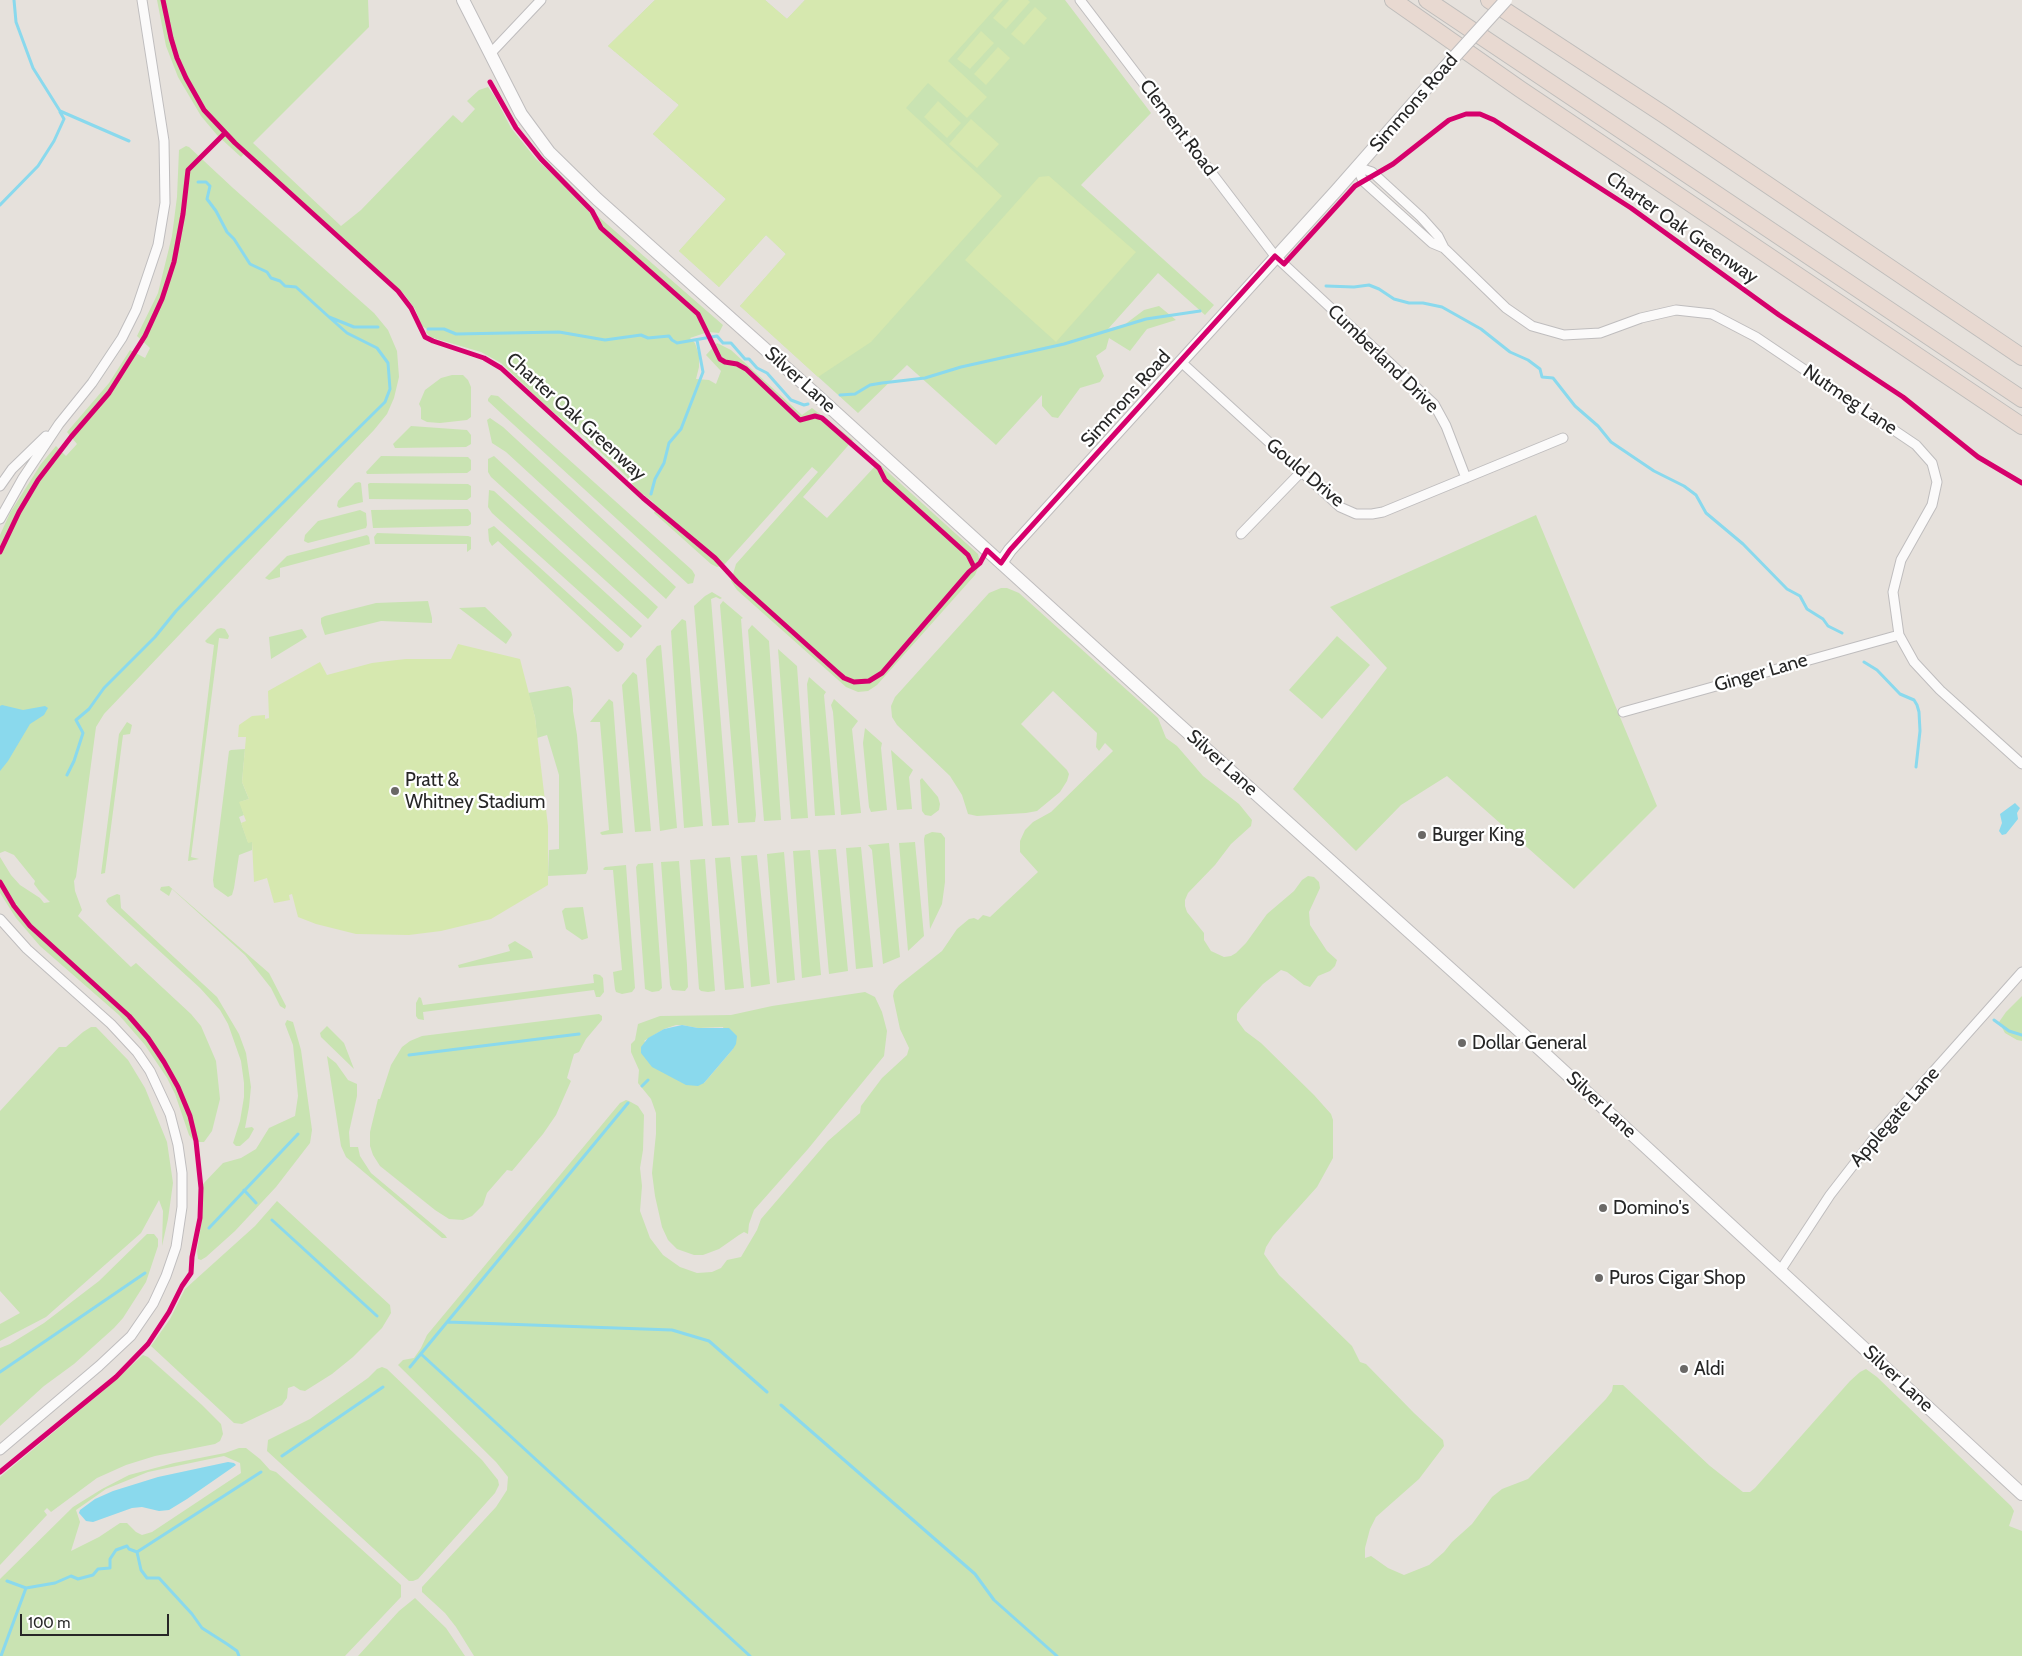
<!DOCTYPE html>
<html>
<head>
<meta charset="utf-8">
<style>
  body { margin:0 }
  #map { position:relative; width:2022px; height:1656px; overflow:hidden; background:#e6e1dc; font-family:Cabin,sans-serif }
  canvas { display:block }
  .scale { position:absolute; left:20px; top:1614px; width:149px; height:22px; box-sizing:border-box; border:2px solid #272727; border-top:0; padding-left:6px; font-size:15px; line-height:18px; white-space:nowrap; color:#272727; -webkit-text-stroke:4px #fff; paint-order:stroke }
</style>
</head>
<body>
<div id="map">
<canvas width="2022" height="1656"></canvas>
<div class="scale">100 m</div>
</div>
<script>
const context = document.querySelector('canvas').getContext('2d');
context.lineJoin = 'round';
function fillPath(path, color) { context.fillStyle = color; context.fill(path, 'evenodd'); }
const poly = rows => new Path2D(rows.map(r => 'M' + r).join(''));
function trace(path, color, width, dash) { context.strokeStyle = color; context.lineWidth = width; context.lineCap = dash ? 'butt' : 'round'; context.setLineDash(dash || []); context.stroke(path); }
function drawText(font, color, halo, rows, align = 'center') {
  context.font = font + ' Cabin,sans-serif'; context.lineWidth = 4.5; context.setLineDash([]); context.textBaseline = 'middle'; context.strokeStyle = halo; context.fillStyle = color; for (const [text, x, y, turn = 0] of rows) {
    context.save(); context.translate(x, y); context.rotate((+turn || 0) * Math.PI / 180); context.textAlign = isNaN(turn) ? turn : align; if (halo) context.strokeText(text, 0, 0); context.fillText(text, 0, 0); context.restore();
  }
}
fillPath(poly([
  [157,0,368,0,369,27,253,143,341,226,361,210,453,115,462,123,475,109,467,101,479,90,488,87,495,97,511,128,536,159,592,211,723,325,719,333,708,332,690,338,695,343,699,355,699,367,696,379,709,380,716,384,721,371,706,355,717,343,731,350,802,415,812,408,853,440,803,497,827,518,878,463,978,554,980,563,975,575,877,685,868,691,858,692,846,687,737,590,731,581,736,564,818,472,812,467,724,565,717,567,711,564,654,513,657,507,652,501,637,490,626,476,596,448,591,445,585,437,549,409,501,363,481,352,430,337,426,332,427,329,422,326,415,309,404,294,303,205,246,152,241,157,217,135,201,116,178,77,166,46],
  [655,0,765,0,787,19,805,0,1065,0,1151,113,1081,185,1214,305,1205,315,1158,273,1108,329,1124,325,1144,310,1159,306,1176,320,1147,329,1130,351,1109,338,1106,349,1096,356,1104,376,1100,382,1080,388,1058,418,1052,417,1042,406,1042,395,996,445,907,365,858,413,740,306,786,254,766,235,719,287,679,251,726,199,653,134,679,105,608,46],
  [186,146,189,147,233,188,374,313,388,330,397,351,399,377,394,398,387,414,374,430,104,714,96,727,76,877,74,881,75,891,82,910,78,916,131,967,136,963,191,1014,201,1026,216,1061,220,1099,212,1131,204,1142,199,1142,193,1140,189,1135,175,1094,167,1078,145,1045,119,1015,40,946,16,918,0,893,0,857,11,875,20,885,40,898,44,903,50,902,40,892,34,884,35,881,14,855,5,851,0,853,0,535,10,513,41,464,56,446,66,456,77,444,67,432,109,383,130,350,145,358,150,348,137,336,158,293,172,236,177,197,179,150],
  [452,375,463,375,468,380,471,387,471,417,467,420,440,423,427,422,421,419,421,408,419,404,425,390,441,378],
  [491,395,498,396,692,570,695,575,693,583,688,584,502,414,488,401,488,399],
  [490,418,503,427,676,587,666,599,506,452,492,443,487,420],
  [411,426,467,430,471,435,471,444,466,447,395,448,393,444],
  [381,456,468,457,471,460,471,470,467,473,367,474,366,472],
  [494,456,658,607,648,619,491,477,488,472,488,459],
  [359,482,361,483,363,502,339,508,337,506,338,501,355,483],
  [370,483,468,484,471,486,471,497,467,500,369,499,368,484],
  [489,490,494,491,642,626,631,638,492,513,488,507],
  [468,509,471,513,471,524,468,526,373,528,371,510],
  [360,510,366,513,367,525,366,528,308,543,304,541,305,535,318,521],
  [1536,515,1657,806,1574,889,1447,776,1401,805,1356,851,1293,789,1387,668,1330,607],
  [494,526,624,644,622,649,618,652,616,651,498,541,492,546,489,541,488,529],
  [377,533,468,536,471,537,471,549,467,552,467,544,375,544,374,537],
  [367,535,369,537,370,544,280,568,280,577,269,580,265,578,287,556],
  [1001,588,1007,588,1019,593,1158,718,1166,738,1177,746,1203,776,1239,804,1252,820,1251,826,1231,844,1215,865,1188,893,1185,900,1185,906,1187,912,1204,933,1204,940,1211,951,1224,957,1231,956,1236,953,1246,943,1267,914,1294,891,1302,880,1308,876,1314,877,1319,882,1320,888,1309,912,1310,925,1327,951,1337,960,1335,966,1330,971,1318,976,1310,987,1304,985,1287,972,1281,970,1263,984,1241,1008,1237,1014,1237,1020,1245,1031,1261,1043,1314,1095,1331,1114,1333,1120,1333,1158,1317,1187,1273,1236,1266,1247,1264,1254,1279,1275,1352,1346,1360,1362,1366,1364,1414,1413,1443,1440,1444,1446,1419,1479,1376,1517,1370,1529,1365,1548,1365,1558,1371,1556,1388,1568,1404,1575,1429,1565,1444,1552,1452,1542,1472,1524,1492,1497,1502,1489,1528,1479,1606,1399,1612,1391,1613,1385,1623,1385,1710,1466,1743,1492,1750,1492,1755,1488,1850,1381,1860,1372,1866,1369,1877,1377,2011,1506,2014,1511,2009,1526,2022,1531,2022,1656,474,1656,456,1627,445,1613,422,1592,422,1587,496,1507,507,1490,508,1477,496,1462,398,1365,403,1360,414,1358,421,1348,427,1335,620,1103,626,1100,629,1101,638,1106,644,1115,643,1150,640,1168,642,1186,640,1211,650,1238,663,1255,680,1267,697,1273,712,1272,721,1268,727,1260,741,1257,757,1230,761,1219,828,1141,860,1113,861,1106,882,1078,907,1055,909,1048,900,1029,893,996,894,991,899,985,942,951,957,929,969,919,974,918,978,920,983,915,990,917,1038,872,1020,852,1020,841,1025,830,1033,822,1051,812,1113,751,1105,743,1099,751,1096,747,1097,733,1053,691,1021,724,1067,770,1069,774,1067,781,1060,792,1037,811,1026,813,977,816,968,814,962,795,950,776,897,725,892,717,891,706,895,697,989,593],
  [712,592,722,598,720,599,716,597,711,599,729,825,712,826,694,606,705,596],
  [428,601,432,618,432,623,381,621,325,635,321,623,321,618,325,616,376,603],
  [723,601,743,618,741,619,756,815,755,822,738,823,720,605],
  [485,607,511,632,512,635,506,644,459,608],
  [682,619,686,621,703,826,684,828,671,631],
  [752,625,769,641,781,820,764,821,748,630],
  [221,628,225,629,229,636,228,639,219,638,191,857,199,859,188,861,214,645,207,643,205,641,217,629],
  [302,629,307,637,271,659,269,637],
  [1337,636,1370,665,1322,719,1289,690],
  [661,645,677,828,660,831,646,659,657,646],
  [778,649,797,666,808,818,791,819],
  [633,672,637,675,651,831,635,832,622,685],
  [809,677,826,692,824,695,835,815,815,816,807,684],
  [568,686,571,688,573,700,573,711,577,735,588,869,586,874,548,876,549,850,559,849,559,775,547,735,537,738,535,717,528,693],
  [609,699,613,702,623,833,602,835,600,833,601,832,609,830,600,722,590,722],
  [834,699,858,721,852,729,861,813,841,815,833,712,831,705],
  [127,722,132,725,130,734,123,735,105,873,101,874,119,734],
  [865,728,882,743,881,748,887,810,871,812,869,807,863,743],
  [245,749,242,782,249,799,240,802,244,815,239,817,248,842,252,841,252,850,239,855,234,888,232,895,228,897,214,887,213,880,229,751,231,750],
  [891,750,913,770,909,777,912,809,897,810],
  [922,778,938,797,940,804,939,810,931,816,925,815,922,811,920,780],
  [932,832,941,833,945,838,945,882,942,904,930,929,924,839,925,835],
  [915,842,924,936,908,951,899,843],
  [889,843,900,957,883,964,872,850,868,845],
  [861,847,873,967,856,969,846,848],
  [836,849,848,971,829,974,818,850],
  [810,850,821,975,802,978,793,851],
  [784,852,795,980,777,983,767,854],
  [757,855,770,984,751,987,741,856],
  [730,857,744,988,725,990,715,858],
  [705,859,715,991,708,992,701,991,699,989,690,860],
  [679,861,687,965,688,987,685,991,672,990,670,985,661,862],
  [653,863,662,988,659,991,652,992,645,989,636,867,638,864],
  [626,865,635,988,632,992,622,994,616,992,615,989,613,972,622,970,613,870,604,870,603,869,605,867],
  [169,886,269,973,286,1006,285,1009,280,1006,271,988,245,955,172,889,169,896,160,890,161,887],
  [117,894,120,895,121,908,217,997,239,1034,246,1053,251,1087,249,1107,245,1128,252,1127,254,1129,249,1138,240,1146,236,1146,233,1143,240,1121,244,1097,244,1083,241,1061,228,1024,220,1010,200,988,109,905,106,901,108,898],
  [583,907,588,938,582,940,566,929,562,911,565,908],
  [515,941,531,951,533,958,459,968,458,965,510,951,508,945],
  [595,974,600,975,603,978,604,992,600,997,596,997,594,990,423,1012,424,1020,418,1019,416,1016,416,1003,419,997,421,998,423,1005,594,983,593,975],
  [865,992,875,997,882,1012,887,1031,884,1056,808,1149,754,1210,749,1224,748,1234,744,1232,739,1235,719,1249,703,1255,694,1255,677,1249,668,1240,662,1227,655,1196,652,1173,656,1134,656,1113,651,1099,638,1083,639,1070,631,1052,631,1044,635,1040,638,1024,660,1016,731,1015,772,1006],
  [676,1025,682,1025,698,1028,723,1027,733,1049,704,1083,644,1041,664,1029],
  [2022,996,2022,1041,2017,1040,2005,1033,1999,1022,2006,1012],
  [599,1014,602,1016,602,1020,586,1039,579,1052,574,1054,567,1078,571,1081,556,1115,543,1134,512,1171,507,1170,487,1193,483,1205,472,1216,463,1220,449,1219,435,1210,380,1166,373,1155,370,1146,370,1132,378,1099,380,1099,391,1065,402,1047,410,1041,422,1036],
  [287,1020,293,1022,301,1050,312,1130,310,1143,276,1187,235,1231,206,1257,201,1260,198,1259,197,1251,202,1219,203,1184,223,1163,241,1158,256,1149,269,1128,295,1116,298,1096,295,1065,293,1045,285,1024],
  [327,1026,344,1043,354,1069,321,1037,320,1033],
  [91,1027,96,1027,128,1060,145,1088,167,1142,173,1183,168,1219,162,1246,163,1211,159,1200,141,1233,46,1317,0,1341,0,1324,20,1313,0,1291,0,1111,59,1047,66,1047,83,1032],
  [327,1056,336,1063,348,1080,357,1084,357,1096,349,1132,350,1147,358,1147,360,1156,371,1173,445,1235,447,1238,442,1238,346,1157,341,1146],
  [277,1201,390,1305,391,1313,382,1328,353,1357,332,1374,305,1391,300,1390,294,1386,288,1388,287,1398,282,1405,242,1424,234,1423,151,1346,170,1319,185,1289,255,1226],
  [147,1234,154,1234,158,1239,158,1246,146,1282,123,1318,114,1328,74,1364,44,1386,0,1426,0,1348,10,1344,44,1323,99,1281],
  [143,1355,148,1357,202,1405,221,1424,223,1434,220,1441,215,1444,155,1456,126,1465,97,1478,51,1512,47,1508,44,1511,47,1515,0,1565,0,1477,103,1391],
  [382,1367,387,1369,482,1460,498,1480,499,1485,495,1493,418,1579,413,1581,409,1581,267,1451,268,1440,310,1419,368,1378,377,1369],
  [239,1448,246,1448,260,1459,270,1470,276,1472,401,1585,401,1597,345,1656,0,1656,0,1579,73,1507,102,1489,129,1475,174,1463,225,1453],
  [224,1456,240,1463,241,1473,152,1532,142,1535,136,1532,127,1523,120,1523,99,1537,71,1551,80,1522,76,1510,106,1489,148,1472],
  [415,1598,446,1628,465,1656,358,1656,399,1611]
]), '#c9e3b2');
fillPath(poly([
  [655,0,765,0,787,19,805,0,1003,0,948,61,987,97,967,118,928,83,906,108,1002,196,871,342,818,377,740,306,786,254,766,235,719,287,679,251,726,199,653,134,679,105,608,46],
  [1009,0,1028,0,1030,2,1006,29,993,18],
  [1035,7,1047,18,1024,45,1011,34],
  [981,31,994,43,970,69,957,59],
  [998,47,1010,58,986,85,974,74],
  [938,101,961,123,947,138,924,117],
  [971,119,999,144,977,168,949,144],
  [1049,176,1136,252,1056,342,965,260,1039,177],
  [458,644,520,659,535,717,548,826,548,885,491,919,441,931,409,935,356,934,316,924,298,917,292,894,289,895,290,900,274,903,267,878,254,882,252,842,248,843,241,823,246,821,239,802,249,799,242,782,246,737,238,737,239,725,252,716,265,715,265,719,269,718,268,691,320,662,327,675,372,663,388,661,406,659,451,659]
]), '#d6e8af');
fillPath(poly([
  [2,705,23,710,45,706,48,708,44,715,30,724,8,761,0,771,0,706],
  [2015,803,2020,808,2017,813,2018,819,2006,834,2002,835,1999,831,2002,823,2000,814],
  [682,1025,698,1028,729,1028,737,1036,736,1044,733,1049,704,1083,698,1086,686,1085,652,1067,641,1053,641,1047,648,1038,664,1029],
  [228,1462,234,1463,236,1465,187,1499,169,1510,159,1511,142,1507,132,1508,93,1522,86,1521,79,1513,80,1510,95,1499,113,1491,158,1477]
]), '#8ad9ed');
trace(poly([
  [14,0,16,22,33,68,60,111,129,141],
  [198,182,206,182,210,186,207,199,216,211,227,232,234,239,250,264,267,272,271,278,280,281,285,286,296,287,329,317,354,327,378,327],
  [0,205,38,166,54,141,64,119,60,112],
  [1326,286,1354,287,1369,285,1379,289,1394,299,1409,303,1423,303,1442,307,1481,329,1510,352,1528,360,1540,369,1542,377,1553,378,1575,406,1598,426,1611,442,1654,471,1684,486,1696,495,1706,513,1743,544,1787,589,1800,596,1807,609,1823,619,1828,626,1842,633],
  [428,329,444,329,456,334,559,332,605,340,641,335,648,338,669,336,672,340,677,343,717,336,723,343,731,343,745,359,749,359,757,368,767,373,791,400,804,405,808,404],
  [840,395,855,394,870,385,882,383,925,378,961,367,1064,344,1146,319,1200,311],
  [651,494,655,479,664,463,669,443,681,429,703,372,697,340],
  [1864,662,1877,670,1900,694,1914,700,1917,705,1919,712,1920,731,1916,767],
  [67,775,74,761,83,733,76,720,89,709,104,688,155,637,176,611,227,558,385,402,390,389,388,363,377,348,347,333,329,317],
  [1994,1020,2009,1031,2022,1035],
  [409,1055,579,1034],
  [642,1086,648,1080],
  [244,1190,256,1203],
  [272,1220,377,1316],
  [209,1228,298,1134],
  [447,1322,672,1330,709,1341,767,1392],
  [421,1354,750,1656],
  [410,1367,628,1103],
  [0,1372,145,1273],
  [781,1405,975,1574,994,1600,1057,1656],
  [282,1456,383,1387],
  [137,1552,141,1570,147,1578,159,1578,192,1614,202,1628,227,1644,237,1651,239,1656],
  [7,1581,26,1588],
  [1,1656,26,1588,55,1583,71,1576,78,1579,93,1575,98,1569,110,1568,110,1559,116,1550,127,1546,129,1549,137,1552,261,1472]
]), '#8ad9ed', 3);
const street = poly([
  [1080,0,1275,256,1434,404,1446,426,1466,478],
  [490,54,541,0],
  [1357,167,1363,181,1432,243,1444,248,1506,308,1532,326,1564,335,1600,333,1641,318,1676,310,1712,314,1756,337,1916,445,1932,463,1937,482,1932,505,1901,560,1893,592,1899,635,1914,662,1940,690,2022,764],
  [1357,167,1372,172,1421,217,1438,236,1444,248],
  [1180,361,1340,507,1356,514,1372,514,1383,512,1563,438],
  [0,486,12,469,46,436],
  [0,519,23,478,59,424,92,383,122,338,136,310,158,245,165,203,164,141,142,0],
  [1241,534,1301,472],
  [1623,712,1899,635],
  [0,919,27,949,111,1024,137,1052,150,1071,170,1114,178,1145,182,1173,182,1207,176,1247,166,1276,153,1304,131,1336,99,1366,0,1450],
  [1780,1271,1830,1195,1875,1137,2022,972]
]);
const secondary = poly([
  [463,0,521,114,549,152,597,199,812,391,1175,721,1544,1053,2022,1494],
  [1001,563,1010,550,1336,191,1438,75]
]);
const highway = poly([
  [1393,0,1520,89,2022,426],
  [1427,0,2022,399],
  [1489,0,1663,114,2022,357]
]);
trace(street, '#bfbdbe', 11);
trace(secondary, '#bfbdbe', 14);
trace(highway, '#bfbdbb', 18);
trace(street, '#fbfafa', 9);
trace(secondary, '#fbfafa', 12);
trace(highway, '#e8d9d1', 16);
const secondaryBridge = poly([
  [1438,75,1506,0]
]);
trace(secondaryBridge, '#bfbdbe', 14, []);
trace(secondaryBridge, '#fbfafa', 12);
trace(poly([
  [163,0,171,38,177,58,186,78,204,110,235,143,398,291,411,308,425,337,433,341,484,358,501,368,643,498,715,558,737,582,836,671,844,678,854,682,869,681,882,673,969,572,980,563,987,550,1001,563,1010,550,1275,256,1284,264,1355,186,1393,164,1449,120,1466,114,1480,114,1494,120,1631,208,1779,315,1903,397,1978,457,2022,483],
  [490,82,516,128,541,159,592,211,601,228,698,314,720,359,725,362,737,364,746,369,800,420,815,416,822,418,879,468,885,480,968,555,974,567],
  [0,552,19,512,38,480,71,437,109,393,145,336,162,299,174,262,183,214,188,170,225,133],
  [0,882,14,906,30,926,129,1016,148,1038,164,1062,178,1087,190,1116,196,1141,201,1188,200,1218,192,1257,191,1273,182,1286,169,1312,148,1344,116,1377,0,1472]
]), '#d6006c', 5);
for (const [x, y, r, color] of [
  [395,791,5,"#6a6866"],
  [1422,835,5,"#6a6866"],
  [1462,1043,5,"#6a6866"],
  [1603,1208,5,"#6a6866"],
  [1599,1278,5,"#6a6866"],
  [1684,1369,5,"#6a6866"]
]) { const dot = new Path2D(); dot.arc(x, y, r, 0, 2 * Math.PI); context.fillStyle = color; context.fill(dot); trace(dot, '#fff', 2); }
drawText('19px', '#272727', '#fff', [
  ["Simmons Road",1414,103,-49],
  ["Clement Road",1178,128,53],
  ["Charter Oak Greenway",1682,228,35],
  ["Cumberland Drive",1383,359,44],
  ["Silver Lane",800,380,42],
  ["Simmons Road",1126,399,-48],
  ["Nutmeg Lane",1850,400,34],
  ["Charter Oak Greenway",576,417,42],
  ["Gould Drive",1305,473,40],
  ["Ginger Lane",1761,673,-16],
  ["Silver Lane",1222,763,42],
  ["Silver Lane",1601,1105,43],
  ["Applegate Lane",1895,1117,-49],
  ["Silver Lane",1898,1379,43]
]);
drawText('19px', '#272727', '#fff', [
  ["Pratt &",405,780],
  ["Whitney Stadium",405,802],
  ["Burger King",1432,835],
  ["Dollar General",1472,1043],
  ["Domino's",1613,1208],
  ["Puros Cigar Shop",1609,1278],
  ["Aldi",1694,1369]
], 'left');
</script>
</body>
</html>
